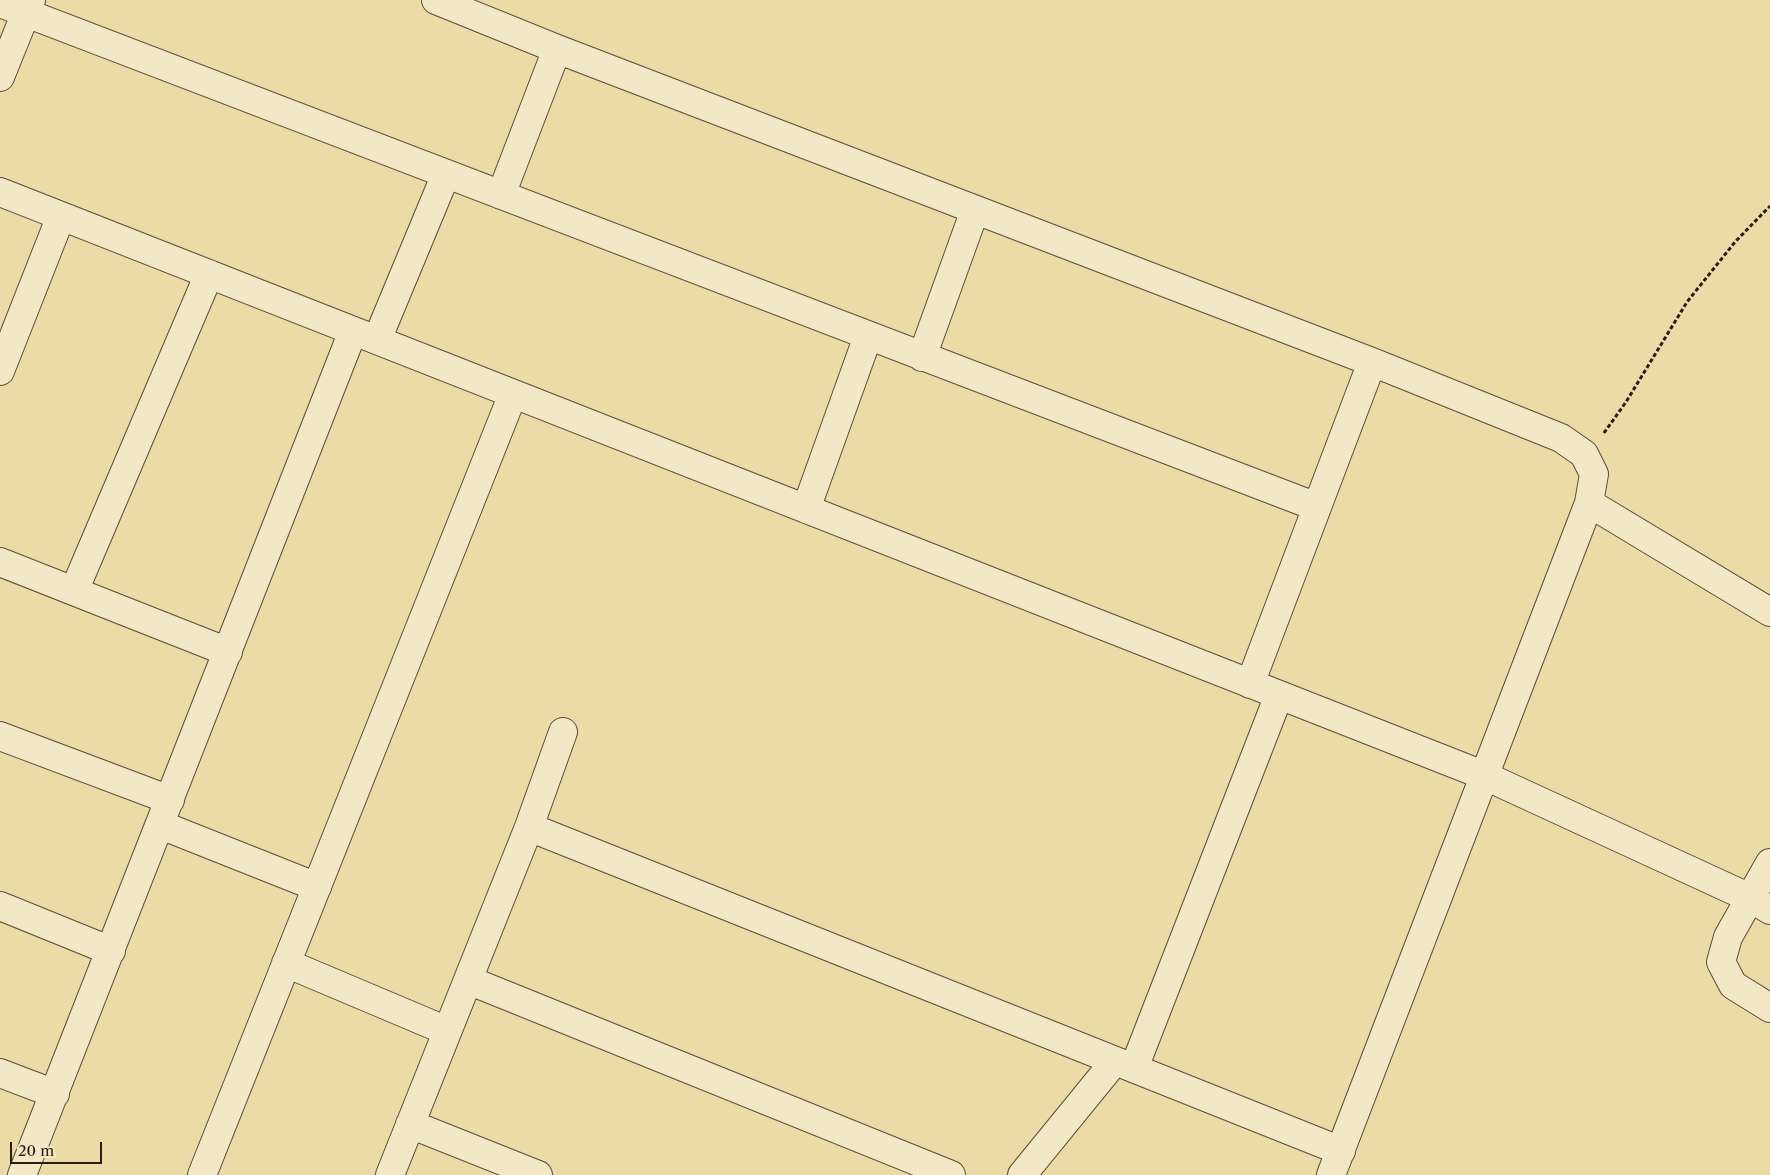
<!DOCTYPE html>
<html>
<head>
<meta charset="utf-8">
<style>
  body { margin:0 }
  #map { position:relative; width:1770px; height:1175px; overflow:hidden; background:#ebdba7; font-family:"Libre Caslon Text",serif }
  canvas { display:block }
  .scale { position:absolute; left:10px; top:1142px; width:92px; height:22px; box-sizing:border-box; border:2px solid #2b1c12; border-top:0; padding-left:6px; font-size:15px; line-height:18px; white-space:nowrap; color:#2b1c12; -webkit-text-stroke:4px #f2e8c6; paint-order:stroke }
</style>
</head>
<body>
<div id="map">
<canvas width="1770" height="1175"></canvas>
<div class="scale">20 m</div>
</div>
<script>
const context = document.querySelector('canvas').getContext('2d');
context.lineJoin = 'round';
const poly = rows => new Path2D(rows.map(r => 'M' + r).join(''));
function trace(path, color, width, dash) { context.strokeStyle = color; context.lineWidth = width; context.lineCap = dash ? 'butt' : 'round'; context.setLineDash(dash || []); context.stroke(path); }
const minor = poly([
  [436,0,557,49,1372,362,1561,438,1584,454,1594,474,1589,503,1331,1175],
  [0,3,1317,507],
  [0,77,31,0],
  [0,192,1483,775,1750,898,1770,910],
  [501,195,557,49],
  [377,340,446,174],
  [922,357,975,210],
  [0,371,61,216],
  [1589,503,1770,612],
  [806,509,868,336],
  [0,562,228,652],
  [74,591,209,274],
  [1250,684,1372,362],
  [0,736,170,800],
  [161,825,317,887],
  [529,827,1341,1151],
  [1770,863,1728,937,1721,962,1733,985,1770,1008],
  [0,906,111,951],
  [286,963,447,1031],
  [468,980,951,1175],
  [1134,1068,1279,695],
  [0,1073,55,1094],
  [410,1124,538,1175],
  [22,1175,353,331],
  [202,1175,513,394],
  [390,1175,529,827,563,732],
  [1022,1175,1115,1061]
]);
trace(minor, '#5b4c37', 30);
trace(poly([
  [1604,433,1626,402,1687,302,1735,242,1770,206]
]), '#2b1c12', 3, [4, 2.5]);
trace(minor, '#f2e8c6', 28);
</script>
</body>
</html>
